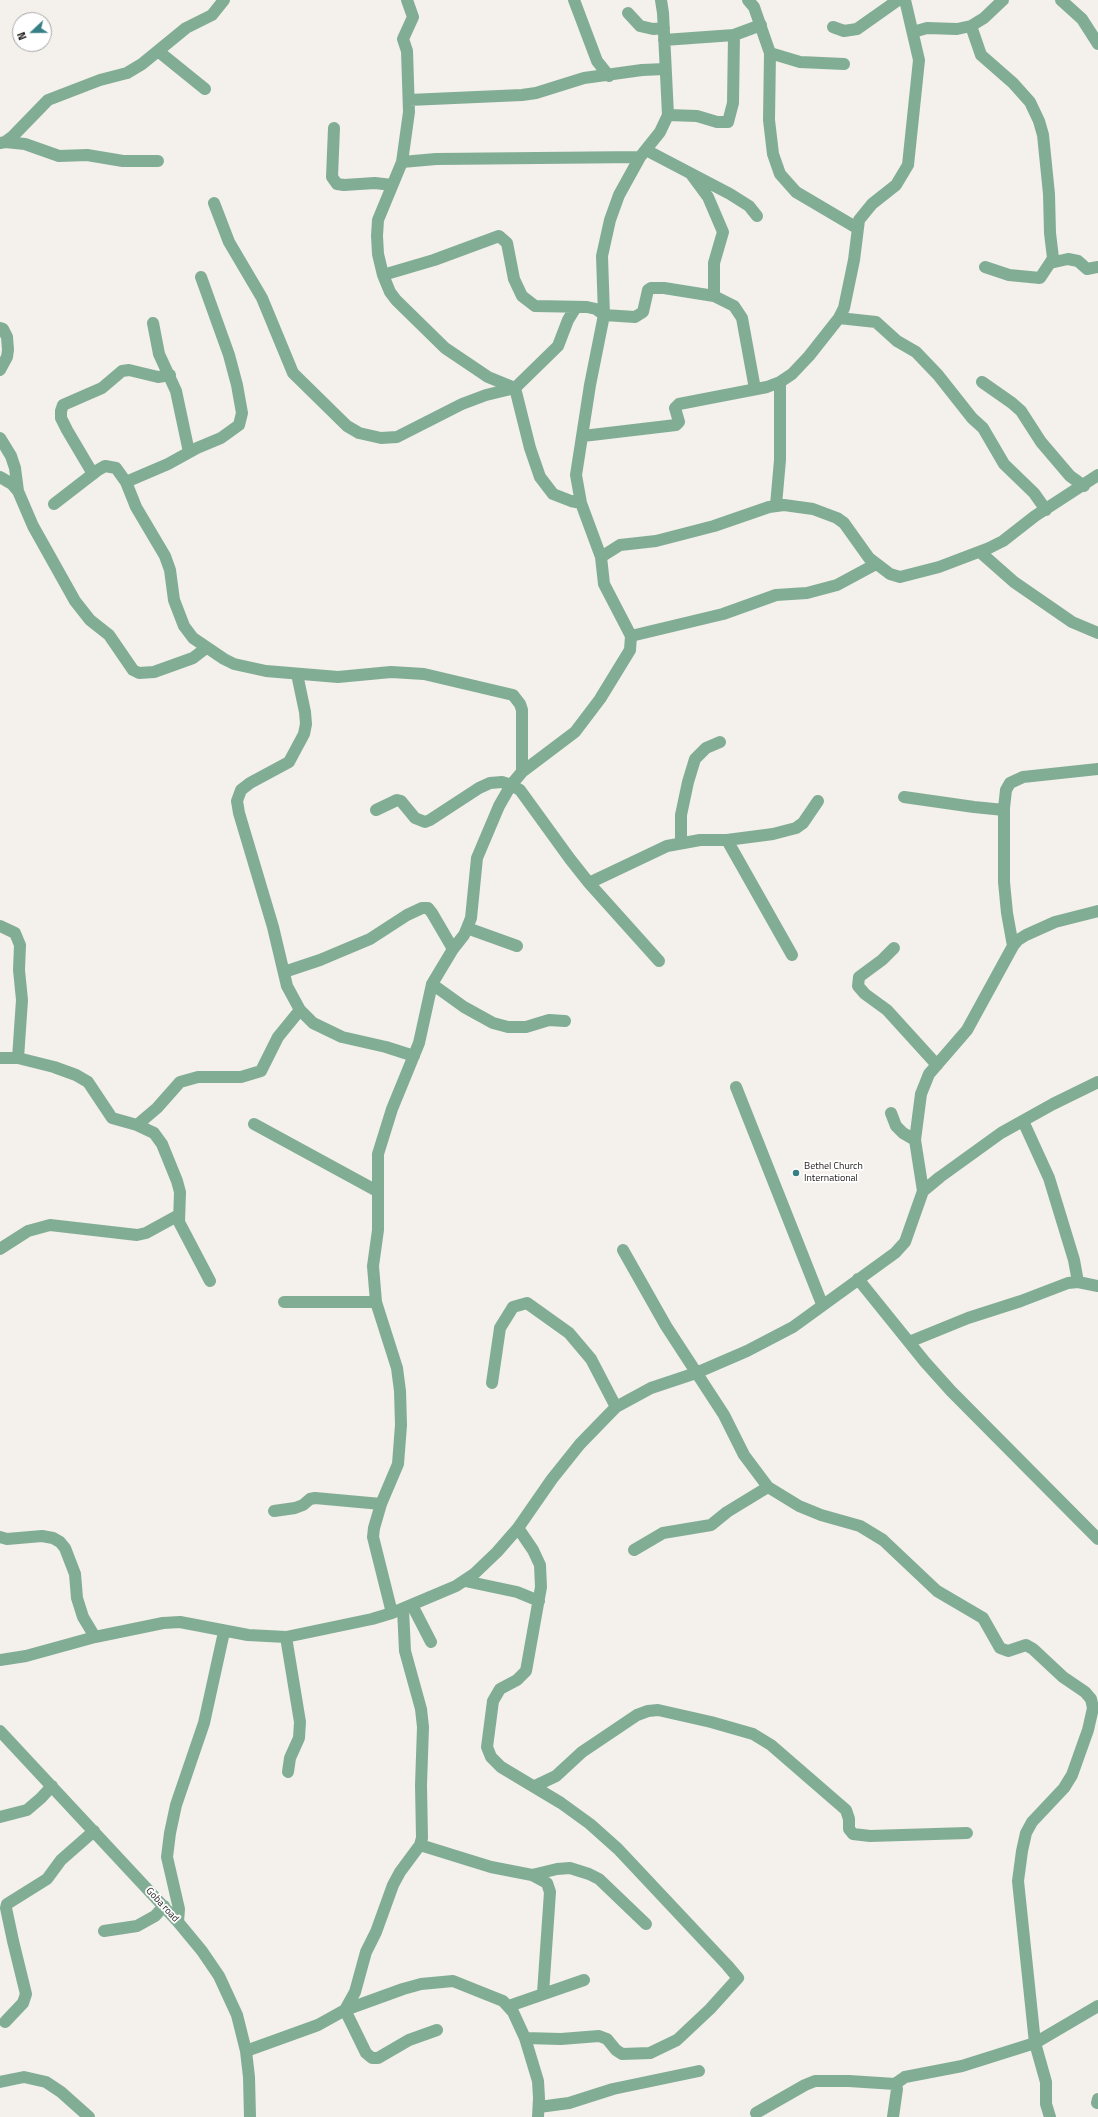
<!DOCTYPE html>
<html>
<head>
<meta charset="utf-8">
<style>
  body { margin:0 }
  #map { position:relative; width:1098px; height:2117px; overflow:hidden; background:#f4f0eb; font-family:"Titillium Web",sans-serif }
  canvas { display:block }
  .north { position:absolute; left:12px; top:12px; width:40px; height:40px; box-sizing:border-box; background:#fff; border:1px solid #a7a6a5; border-radius:50%; rotate:248deg; font-size:11px; font-weight:700; line-height:16px; text-align:center; color:#22201f }
  .north::after { content:''; display:block; margin:auto; width:14px; height:18px; background:#377f87; clip-path:polygon(50% 0,100% 100%,50% 72%,0 100%) }
</style>
</head>
<body>
<div id="map">
<canvas width="1098" height="2117"></canvas>
<div class="north">N</div>
</div>
<script>
const context = document.querySelector('canvas').getContext('2d');
context.lineJoin = 'round';
const poly = rows => new Path2D(rows.map(r => 'M' + r).join(''));
function trace(path, color, width, dash) { context.strokeStyle = color; context.lineWidth = width; context.lineCap = dash ? 'butt' : 'round'; context.setLineDash(dash || []); context.stroke(path); }
function drawText(font, color, halo, rows, align = 'center') {
  context.font = font + ' "Titillium Web",sans-serif'; context.lineWidth = 3.5; context.setLineDash([]); context.textBaseline = 'middle'; context.strokeStyle = halo; context.fillStyle = color; for (const [text, x, y, turn = 0] of rows) {
    context.save(); context.translate(x, y); context.rotate((+turn || 0) * Math.PI / 180); context.textAlign = isNaN(turn) ? turn : align; if (halo) context.strokeText(text, 0, 0); context.fillText(text, 0, 0); context.restore();
  }
}
trace(poly([
  [407,0,413,17,403,39,407,51,409,112,402,162,378,220,377,236,378,254,383,275,390,292,396,300,445,348,488,377,515,388,530,448,540,477,553,494,571,501,581,503],
  [574,0,597,61,609,76],
  [748,0,754,7,770,53,769,120,773,154,780,174,796,192,857,228],
  [1061,0,1082,19,1098,44],
  [628,13,640,26,653,29,664,28],
  [971,26,981,55,1013,83,1030,102,1039,121,1043,135,1049,194,1050,233,1053,258,1050,263],
  [833,27,844,31,857,29,898,0],
  [913,32,927,28,957,29,971,26,984,18,1003,0],
  [664,40,734,35,761,25],
  [158,51,205,89],
  [770,53,800,62,844,64],
  [409,100,522,95,536,93,584,78,642,70,665,69],
  [668,115,697,116,717,122,728,122,733,103,734,35],
  [334,128,332,177,337,184,344,185,375,183,392,185],
  [5,142,25,144,59,156,87,155,123,161,158,161],
  [0,143,5,142,13,136,48,100,100,80,127,73,142,64,186,28,212,15,224,0],
  [646,150,730,194,749,206,757,216],
  [402,162,436,159,640,157],
  [691,174,708,197,723,232,714,263,714,296],
  [214,203,229,242,262,298,293,373,347,426,359,433,381,438,397,437,462,404,486,395,515,388,558,346,568,320,576,307],
  [985,267,1009,275,1040,278,1050,263,1068,259,1078,261,1087,269,1098,267],
  [383,275,434,260,499,236,507,243,514,279,522,296,535,306,587,307,596,309,604,315,635,317,643,312,648,290,651,288,664,288,714,296,734,306,742,318,755,389],
  [839,318,876,322,897,341,916,352,938,375,972,418,983,428,1004,464,1034,493,1046,510],
  [153,323,159,354,176,391,189,452],
  [0,328,3,329,7,337,8,350,7,357,0,370],
  [982,382,1012,403,1021,411,1041,442,1070,476,1084,486],
  [583,436,676,425,679,422,675,408,679,404,767,387,780,382,792,374,809,356,839,318,844,308,854,260,859,220,872,204,896,185,908,165,919,60,905,0],
  [0,438,11,456,15,468,18,491],
  [93,474,67,430,61,418,61,411,63,405,102,388,122,371,129,370,158,377,170,375],
  [0,477,12,484,18,491,33,526,75,601,90,620,109,635,133,670,139,673,154,672,193,658,206,648],
  [126,482,168,464,197,448,221,438,239,425,242,413,237,385,229,355,201,277],
  [54,504,98,470,105,466,116,468,126,482,136,507,165,556,170,570,174,600,184,626,193,638,224,659,234,664,266,671,338,677,391,672,424,674,513,695,520,704,522,710,522,772],
  [776,505,780,460,780,382],
  [980,552,1014,582,1072,622,1098,633],
  [601,557,620,545,656,541,714,526,769,507,784,505,813,509,837,518,844,523,869,558,890,574,900,577,939,567,989,548,1003,541,1035,516,1098,475],
  [631,636,723,614,776,595,807,593,837,585,876,564],
  [297,674,305,712,306,724,304,734,289,762,250,783,241,790,237,801,239,813,273,927,287,986,300,1010,313,1023,342,1037,386,1047,414,1056],
  [904,797,974,807,1004,810],
  [376,810,397,800,401,801,415,818,425,822,430,820,479,788,490,783,502,782,511,785,520,790,570,859,589,883,667,846,700,840,727,840,773,834,796,828,803,823,818,801],
  [727,840,792,955],
  [681,843,681,815,688,782,695,759,706,748,720,742],
  [589,883,659,961],
  [0,926,15,933,20,945,19,970,22,1000,18,1058],
  [467,928,517,946],
  [1013,946,1018,940,1026,935,1055,922,1098,911],
  [894,948,882,960,859,977,858,986,865,994,887,1010,937,1065],
  [284,972,320,960,370,939,407,915,422,908,428,908,432,913,453,949],
  [432,984,464,1007,493,1023,508,1027,526,1027,549,1020,565,1021],
  [0,1058,18,1058,54,1067,76,1075,88,1082,112,1118,137,1125,154,1133,162,1144,177,1181,180,1192,179,1222,210,1281],
  [736,1087,822,1304],
  [891,1113,896,1126,903,1133,915,1140],
  [1023,1121,1049,1178,1074,1260,1078,1282],
  [254,1124,377,1191],
  [137,1125,157,1108,180,1082,198,1077,241,1077,261,1071,278,1037,300,1010],
  [923,1191,915,1140,921,1094,929,1074,967,1030,1013,946,1007,913,1004,882,1004,808,1006,790,1010,783,1023,777,1098,769],
  [0,1249,28,1231,50,1225,137,1235,146,1233,177,1216],
  [623,1250,666,1326,724,1415,744,1455,768,1487,799,1506,821,1515,860,1526,883,1540,937,1591,983,1618,1000,1648,1008,1651,1026,1645,1033,1649,1063,1677,1085,1692,1091,1699,1093,1708,1088,1730,1072,1775,1064,1788,1032,1822,1026,1833,1022,1851,1018,1881,1035,2043,1046,2082,1046,2104,1050,2117],
  [858,1279,925,1362,951,1391,1098,1539],
  [284,1302,376,1302],
  [909,1342,968,1318,1021,1301,1068,1283,1078,1282,1098,1286],
  [492,1383,500,1328,513,1307,527,1303,569,1333,591,1359,616,1407],
  [274,1511,295,1508,303,1505,310,1499,315,1498,381,1504],
  [518,1528,533,1550,540,1565,541,1587,526,1671,517,1680,500,1689,493,1701,487,1747,491,1757,501,1767,561,1803,590,1824,618,1849,727,1965,738,1978,710,2009,677,2040,650,2053,622,2054,616,2050,607,2039,599,2036,561,2039,525,2038],
  [0,1537,7,1539,42,1536,53,1538,60,1542,65,1548,75,1574,77,1598,83,1617,95,1637],
  [634,1550,663,1533,711,1525,727,1512,768,1487],
  [465,1581,517,1592,539,1601],
  [412,1605,431,1642],
  [403,1609,405,1651,421,1709,423,1727,421,1785,422,1838,420,1845,400,1872,393,1885,376,1932,366,1952,355,1992,345,2010,366,2053,372,2058,378,2058,409,2040,437,2030],
  [392,1613,373,1537,374,1528,381,1504,398,1464,401,1425,400,1391,397,1368,376,1302,373,1266,378,1230,378,1154,392,1109,419,1043,432,984,453,949,464,935,467,928,471,918,477,858,499,806,511,785,522,772,575,732,600,699,630,650,631,636,604,584,601,557,581,503,576,475,590,385,604,315,602,256,610,220,619,195,640,157,660,132,668,115,663,13,661,0],
  [286,1637,300,1722,299,1738,290,1758,288,1772],
  [0,1660,26,1656,95,1637,163,1623,180,1622,248,1635,286,1637,372,1619,392,1613,456,1586,474,1574,497,1552,518,1528,552,1479,580,1444,616,1407,651,1388,696,1373,747,1351,793,1327,895,1253,905,1242,923,1191,940,1177,1001,1133,1053,1104,1098,1082],
  [0,1731,178,1922,202,1951,219,1976,237,2015,246,2051,249,2077,250,2117],
  [535,1786,556,1776,582,1752,637,1715,648,1711,658,1710,711,1722,753,1734,771,1745,846,1810,849,1819,849,1829,853,1834,870,1836,967,1833],
  [0,1817,27,1810,41,1798,52,1786],
  [420,1845,491,1867,532,1875,547,1883,550,1892,543,1993],
  [532,1875,557,1869,570,1868,589,1874,599,1879,646,1924],
  [178,1922,179,1909,167,1857,170,1833,176,1805,204,1723,224,1632],
  [104,1931,137,1926,155,1916,164,1906],
  [509,2006,584,1980],
  [5,2022,23,2003,26,1994,13,1941,6,1908,7,1904,47,1879,61,1860,94,1831],
  [246,2051,318,2025,345,2010,403,1989,421,1984,453,1981,503,2001,513,2012,525,2038,538,2081,539,2098,538,2117],
  [0,2082,24,2077,46,2082,61,2092,89,2117],
  [895,2084,905,2077,962,2066,1035,2043,1098,2006],
  [1097,2103,1098,2099],
  [539,2107,569,2103,613,2089,699,2071],
  [756,2113,805,2085,815,2081,849,2081,895,2084,897,2089,893,2117]
]), '#82ad95', 12);
for (const [x, y, r, color] of [
  [796,1173,4,"#377f87"]
]) { const dot = new Path2D(); dot.arc(x, y, r, 0, 2 * Math.PI); context.fillStyle = color; context.fill(dot); trace(dot, '#fff', 1.5); }
drawText('10px', '#22201f', '#fff', [
  ["Bethel Church",804,1167],
  ["International",804,1179]
], 'left');
drawText('10px', '#22201f', '#fff', [
  ["Goba road",162,1905,47]
]);
</script>
</body>
</html>
